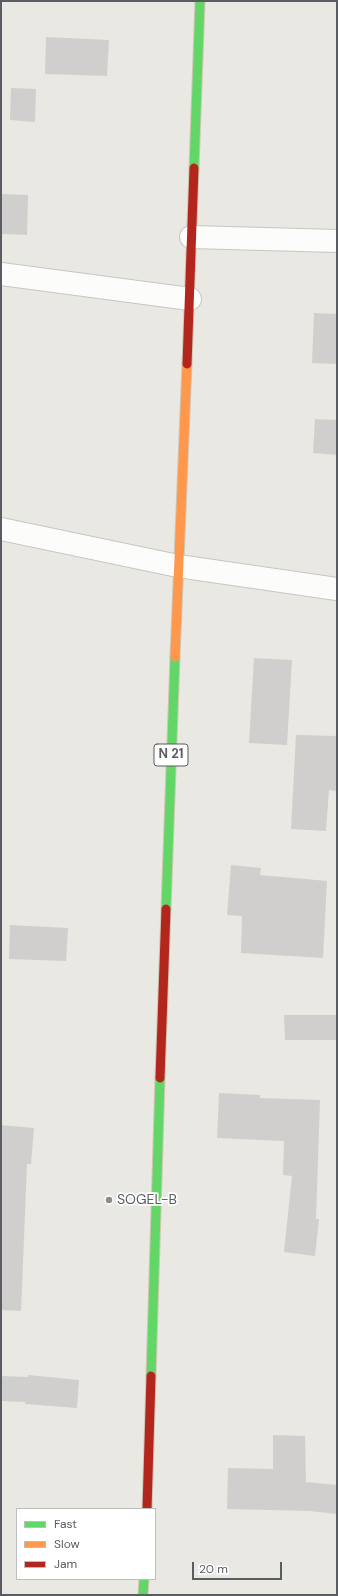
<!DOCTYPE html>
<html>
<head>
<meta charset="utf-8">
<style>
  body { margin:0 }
  #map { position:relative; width:338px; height:1596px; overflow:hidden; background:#e9e8e3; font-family:"DM Sans",sans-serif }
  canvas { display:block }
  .frame { position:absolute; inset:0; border:2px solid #595d61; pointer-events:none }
  .legend { position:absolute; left:16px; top:1508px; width:140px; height:72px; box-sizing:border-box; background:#fff; border:1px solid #bdbec0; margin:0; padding:5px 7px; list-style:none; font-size:12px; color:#595d61 }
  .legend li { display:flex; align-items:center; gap:8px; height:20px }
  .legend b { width:20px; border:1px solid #bdbec0 }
  .scale { position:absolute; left:192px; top:1562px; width:90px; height:18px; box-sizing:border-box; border:2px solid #595d61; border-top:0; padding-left:5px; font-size:12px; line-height:14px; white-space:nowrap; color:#595d61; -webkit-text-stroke:3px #fff; paint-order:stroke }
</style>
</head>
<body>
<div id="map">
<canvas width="338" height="1596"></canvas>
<div class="frame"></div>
<ul class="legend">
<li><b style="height:5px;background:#63d668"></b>Fast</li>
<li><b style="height:5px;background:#ff974d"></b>Slow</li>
<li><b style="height:5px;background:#b3261e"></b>Jam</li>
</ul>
<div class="scale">20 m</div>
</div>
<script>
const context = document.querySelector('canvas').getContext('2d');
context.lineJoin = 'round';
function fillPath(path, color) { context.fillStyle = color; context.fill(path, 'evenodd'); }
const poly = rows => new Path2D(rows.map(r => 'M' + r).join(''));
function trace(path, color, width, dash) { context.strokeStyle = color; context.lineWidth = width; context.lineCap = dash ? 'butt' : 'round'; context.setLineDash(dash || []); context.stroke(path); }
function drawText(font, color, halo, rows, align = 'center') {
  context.font = font + ' "DM Sans",sans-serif'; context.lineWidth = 3.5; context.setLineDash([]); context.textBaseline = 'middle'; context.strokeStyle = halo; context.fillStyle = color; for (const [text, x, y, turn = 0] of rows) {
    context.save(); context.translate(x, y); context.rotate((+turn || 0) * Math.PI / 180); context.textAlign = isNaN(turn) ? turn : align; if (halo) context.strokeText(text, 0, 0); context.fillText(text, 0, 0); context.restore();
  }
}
fillPath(poly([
  [46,37,109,40,107,76,45,74],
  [11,88,36,89,35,122,10,120],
  [1,194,28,195,27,235,1,234],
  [314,313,337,314,337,364,312,363],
  [315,419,337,420,337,455,313,453],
  [254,658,292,660,287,745,249,743],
  [296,735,337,736,337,791,329,790,326,831,291,829],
  [231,865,261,868,260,875,327,881,323,958,241,953,242,916,227,915],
  [10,925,68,928,66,961,9,959],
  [284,1015,337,1015,337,1040,285,1040],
  [219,1093,260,1095,260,1098,320,1100,316,1219,319,1219,315,1256,284,1252,292,1176,283,1175,284,1141,217,1138],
  [1,1125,34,1128,31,1164,27,1164,21,1311,1,1310],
  [28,1375,79,1380,77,1408,25,1404,25,1402,1,1401,1,1376,28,1377],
  [273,1435,305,1436,306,1482,337,1485,337,1514,310,1511,227,1509,228,1468,273,1469]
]), '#d0cfcd');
const street = poly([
  [191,237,337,241],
  [1,274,190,299],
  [1,529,178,566,337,589]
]);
const fast = poly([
  [194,168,200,1],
  [166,909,175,657],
  [151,1376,160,1078],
  [143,1595,144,1579]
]);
const slow = poly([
  [175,657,187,364]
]);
const jam = poly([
  [187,364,194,168],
  [160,1078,166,909],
  [147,1509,151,1376]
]);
trace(street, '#c6c6c5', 24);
trace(fast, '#d0c7b2', 11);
trace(slow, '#d0c7b2', 11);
trace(jam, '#d0c7b2', 11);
trace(street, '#fcfcfb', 22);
trace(fast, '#63d668', 9);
trace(slow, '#ff974d', 9);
trace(jam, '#b3261e', 9);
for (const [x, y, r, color] of [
  [109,1200,4,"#8b8e8e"]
]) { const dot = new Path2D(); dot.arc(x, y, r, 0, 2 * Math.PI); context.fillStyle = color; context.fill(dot); trace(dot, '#fff', 1.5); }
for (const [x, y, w] of [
  [171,755,34]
]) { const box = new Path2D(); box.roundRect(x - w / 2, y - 11, w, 22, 3); context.fillStyle = '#fff'; context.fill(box); trace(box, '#595d61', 1); }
drawText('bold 13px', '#595d61', null, [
  ["N 21",171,755]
]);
drawText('14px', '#595d61', '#fff', [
  ["SOGEL-B",117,1200]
], 'left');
</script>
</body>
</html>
